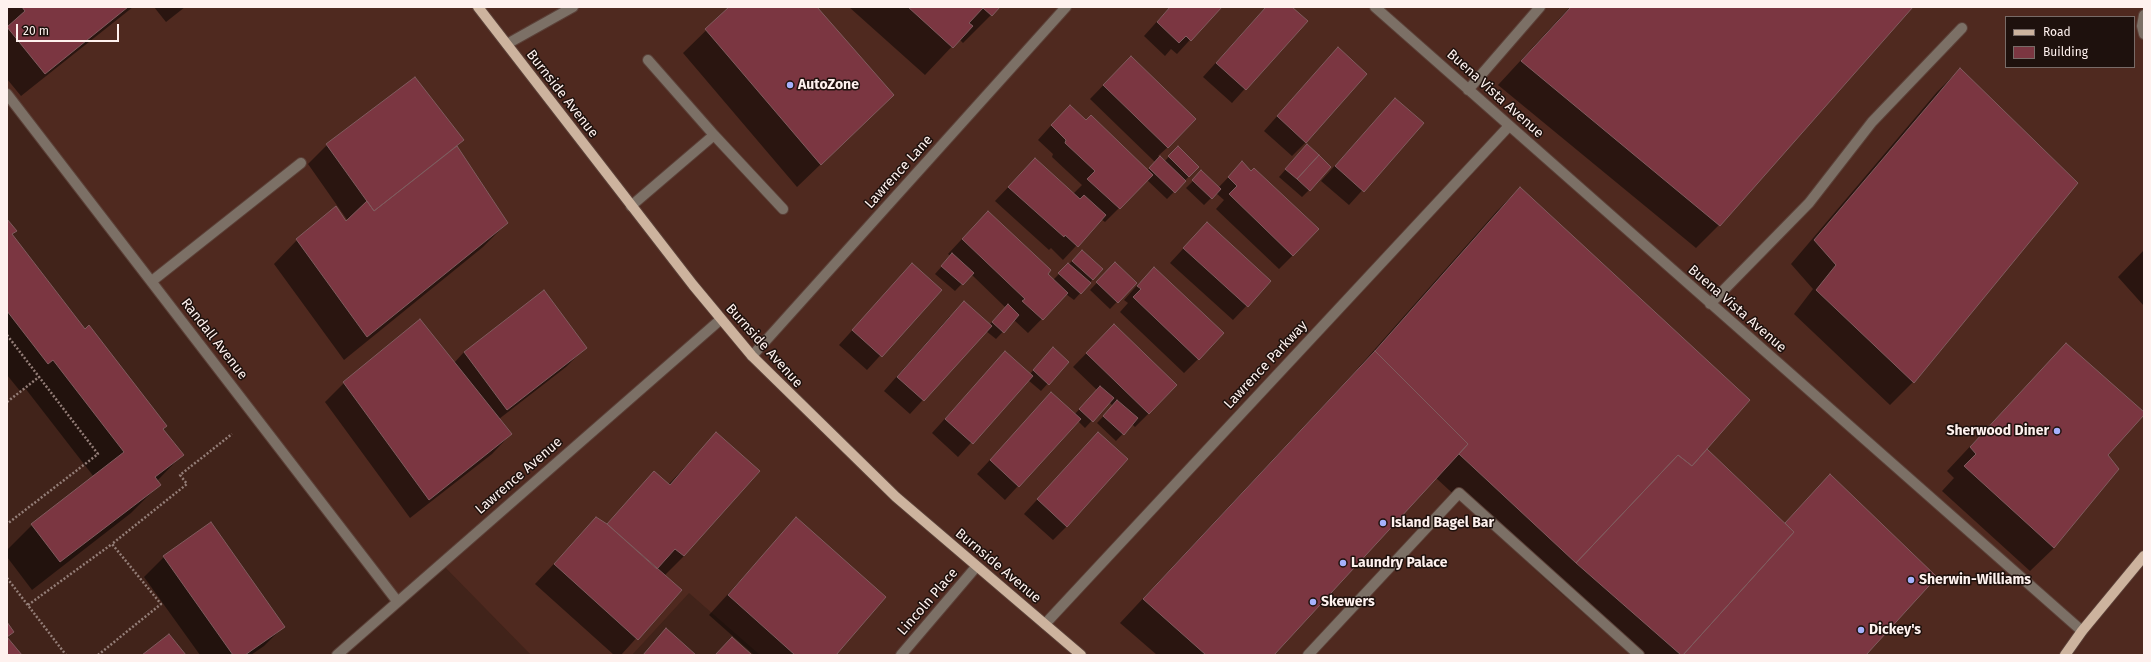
<!DOCTYPE html>
<html>
<head>
<meta charset="utf-8">
<style>
  body { margin:0 }
  #map { position:relative; width:2151px; height:662px; overflow:hidden; background:#41231a; font-family:"Fira Sans",sans-serif }
  canvas { display:block }
  .frame { position:absolute; inset:0; border:8px solid #fef1ee; pointer-events:none }
  .legend { position:absolute; left:2005px; top:16px; width:130px; height:52px; box-sizing:border-box; background:#1e110d; border:1px solid #786b67; margin:0; padding:5px 7px; list-style:none; font-size:12px; color:#fef1ee }
  .legend li { display:flex; align-items:center; gap:8px; height:20px }
  .legend b { width:20px; border:1px solid #786b67 }
  .scale { position:absolute; left:16px; top:24px; width:103px; height:18px; box-sizing:border-box; border:2px solid #fef1ee; border-top:0; padding-left:5px; font-size:12px; line-height:14px; white-space:nowrap; color:#fef1ee; -webkit-text-stroke:3px #1e110d; paint-order:stroke }
</style>
</head>
<body>
<div id="map">
<canvas width="2151" height="662"></canvas>
<div class="frame"></div>
<ul class="legend">
<li><b style="height:5px;background:#cdb39e"></b>Road</li>
<li><b style="height:11px;background:#7b3641"></b>Building</li>
</ul>
<div class="scale">20 m</div>
</div>
<script>
const context = document.querySelector('canvas').getContext('2d');
context.lineJoin = 'round';
function fillPath(path, color) { context.fillStyle = color; context.fill(path, 'evenodd'); }
const poly = rows => new Path2D(rows.map(r => 'M' + r).join(''));
function trace(path, color, width, dash) { context.strokeStyle = color; context.lineWidth = width; context.lineCap = dash ? 'butt' : 'round'; context.setLineDash(dash || []); context.stroke(path); }
function drawText(font, color, halo, rows, align = 'center') {
  context.font = font + ' "Fira Sans",sans-serif'; context.lineWidth = 3; context.setLineDash([]); context.textBaseline = 'middle'; context.strokeStyle = halo; context.fillStyle = color; for (const [text, x, y, turn = 0] of rows) {
    context.save(); context.translate(x, y); context.rotate((+turn || 0) * Math.PI / 180); context.textAlign = isNaN(turn) ? turn : align; if (halo) context.strokeText(text, 0, 0); context.fillText(text, 0, 0); context.restore();
  }
}
fillPath(poly([
  [7,7,2144,7,2144,655,760,655,689,593,632,655,531,655,439,561,396,597,7,88],
  [2006,17,2134,17,2134,67,2006,67]
]), '#4f291f');
fillPath(poly([
  [7,7,133,7,21,96,7,79],
  [154,7,185,7,166,22],
  [730,7,816,7,869,118,797,187,683,53],
  [849,7,999,7,963,43,959,39,925,75],
  [1170,7,1220,7,1177,54,1171,49,1165,56,1144,36],
  [1266,7,1291,7,1306,21,1232,103,1203,77],
  [1570,7,1911,7,1719,225,1696,248,1498,85],
  [1325,62,1306,142,1292,156,1264,131],
  [1960,69,2076,184,1913,382,1890,405,1794,314,1813,289,1791,264,1937,92],
  [1117,71,1168,147,1158,156,1164,162,1178,147,1198,167,1167,199,1147,180,1105,222,1101,219,1063,260,1051,248,1049,250,995,201,1035,159,1073,194,1082,185,1052,157,1053,154,1038,140,1056,120,1086,121,1147,171,1155,162,1090,99],
  [1395,99,1423,123,1349,205,1321,181],
  [463,140,456,147,507,223,483,247,344,360,274,264,297,240,348,221,308,164,327,145],
  [1300,153,1309,190,1302,197,1279,177],
  [1242,163,1251,172,1293,255,1279,269,1216,209,1224,200,1216,193,1204,205,1186,188,1195,179,1218,188],
  [1520,188,1706,449,1784,524,1807,499,1865,655,1631,655,1553,586,1436,478,1273,655,1157,655,1120,623,1352,375,1497,211],
  [7,220,15,231,12,235,182,455,157,481,159,485,131,513,32,590,7,557,7,550,32,525,94,477,25,388,20,391,7,375],
  [974,226,1053,280,1082,251,1102,269,1074,300,1066,294,1028,333,1014,320,996,339,986,331,910,414,884,391,950,316,989,325,1006,308,971,274,955,291,935,274,951,256,948,254],
  [1193,238,1270,281,1233,320,1170,263],
  [2144,250,2144,306,2118,277],
  [912,264,940,290,867,370,839,345],
  [1115,264,1135,283,1110,309,1090,290],
  [1140,282,1198,359,1184,373,1120,312,1128,303,1124,300],
  [1114,325,1149,413,1135,427,1132,424,1116,441,1097,423,1113,406,1109,402,1085,428,1078,421,1005,500,977,474,1038,408,1074,415,1097,390,1073,367],
  [2066,344,2144,413,2106,455,2054,548,2030,571,1942,491,1954,478,1947,471],
  [585,348,566,367,499,419,511,434,492,454,410,518,325,402,344,383,454,363,464,352],
  [1005,352,1030,374,1046,356,1067,362,1041,391,1028,380,958,457,932,433],
  [1098,433,1067,526,1053,540,1024,514],
  [716,434,684,556,664,576,680,590,621,655,614,655,535,584,596,519,606,525,654,473,668,485],
  [796,519,835,655,754,655,709,615],
  [211,524,284,626,264,646,251,655,200,655,144,577,164,557]
]), '#0007');
const building = poly([
  [22,7,128,7,45,74,7,27,25,11,22,7],
  [729,7,817,7,894,95,821,165,705,29,729,7],
  [908,7,1000,7,992,16,983,8,969,23,973,26,953,48,908,7],
  [1170,7,1222,7,1191,41,1186,36,1179,43,1157,22,1170,7],
  [1266,7,1292,7,1308,21,1246,90,1216,63,1266,7],
  [1571,7,1913,7,1720,226,1521,61,1571,7],
  [1338,47,1367,74,1306,143,1277,116,1338,47],
  [1131,56,1196,119,1168,148,1103,85,1131,56],
  [1960,68,2078,183,1914,383,1816,290,1836,265,1814,240,1960,68],
  [415,77,464,140,374,211,326,144,415,77],
  [1395,98,1424,123,1364,192,1335,166,1395,98],
  [1070,105,1086,120,1091,115,1153,175,1120,209,1087,179,1095,171,1065,143,1066,140,1051,125,1070,105],
  [1307,144,1319,155,1297,179,1285,169,1307,144],
  [457,146,508,223,367,337,296,239,336,206,346,221,367,201,374,211,457,146],
  [1178,146,1199,167,1189,177,1168,156,1178,146],
  [1319,155,1331,167,1310,191,1297,179,1319,155],
  [1160,156,1186,181,1175,193,1149,168,1160,156],
  [1035,158,1080,199,1084,195,1106,215,1078,247,1065,235,1064,237,1008,187,1035,158],
  [1242,161,1251,171,1254,168,1319,229,1293,256,1229,194,1237,186,1228,177,1242,161],
  [1201,170,1221,189,1212,199,1192,180,1201,170],
  [1520,187,1750,400,1692,466,1678,455,1576,563,1459,454,1468,444,1375,351,1520,187],
  [988,211,1051,270,1048,274,1068,293,1043,320,1022,301,1025,299,962,239,988,211],
  [7,219,17,231,12,234,85,329,89,325,167,426,163,429,184,455,155,477,161,485,60,562,31,524,124,452,53,360,48,364,7,311,7,219],
  [1207,222,1271,281,1248,307,1183,248,1207,222],
  [1082,250,1103,269,1093,280,1072,261,1082,250],
  [952,253,974,273,963,285,941,266,952,253],
  [1115,262,1137,283,1118,303,1096,282,1115,262],
  [912,263,942,290,882,357,852,330,912,263],
  [1068,263,1091,283,1081,294,1058,273,1068,263],
  [1154,267,1224,333,1199,360,1133,297,1141,289,1137,286,1154,267],
  [544,290,587,348,507,410,464,352,544,290],
  [964,301,992,326,924,401,897,377,964,301],
  [1008,304,1019,315,1004,333,992,322,1008,304],
  [420,319,512,434,429,500,343,382,420,319],
  [1114,324,1177,385,1149,414,1086,353,1114,324],
  [2066,343,2144,412,2144,415,2108,455,2119,469,2054,548,1964,466,1976,454,1970,447,2066,343],
  [1053,347,1069,362,1049,385,1033,370,1053,347],
  [1005,351,1033,376,973,444,945,419,1005,351],
  [1375,351,1468,444,1274,655,1206,655,1143,599,1375,351],
  [1100,386,1114,398,1093,422,1079,409,1100,386],
  [1051,392,1081,419,1019,487,990,460,1051,392],
  [1117,400,1138,418,1124,435,1103,416,1117,400],
  [716,432,760,471,684,556,675,549,657,569,607,524,654,471,670,485,716,432],
  [1098,432,1128,459,1067,527,1037,499,1098,432],
  [1707,449,1794,532,1683,655,1681,655,1576,563,1678,455,1692,466,1707,449],
  [1830,474,1937,577,1866,655,1683,655,1794,532,1785,523,1830,474],
  [596,517,607,524,682,590,638,640,554,564,596,517],
  [796,517,886,597,836,655,795,655,728,595,796,517],
  [211,522,285,627,245,655,233,655,163,556,211,522],
  [7,622,14,632,7,637,22,655,7,655,7,622],
  [666,628,696,655,643,655,666,628],
  [169,634,186,655,142,655,169,634],
  [732,637,752,655,715,655,732,637]
]);
fillPath(building, '#7b3641');
trace(building, '#805b5e', 1);
const minor = poly([
  [1375,7,2082,631],
  [2144,15,2142,26,2144,34],
  [507,44,573,7],
  [1468,90,1540,7],
  [7,94,397,601],
  [714,135,783,209],
  [631,206,714,135,648,60],
  [152,281,301,163],
  [1710,304,1809,203,1872,122,1962,28],
  [752,356,1066,7],
  [1045,624,1509,126],
  [337,655,720,320],
  [901,655,976,567],
  [1308,655,1459,493,1639,655]
]);
const major = poly([
  [478,7,693,285,752,356,896,497,1081,655],
  [2065,655,2082,631,2144,556]
]);
trace(minor, '#5b4038', 12);
trace(major, '#5b4038', 12);
trace(poly([
  [7,335,98,454,7,524],
  [7,402,39,377],
  [7,578,66,655],
  [28,605,112,544],
  [98,655,161,604,112,544,187,484,180,475,232,434]
]), '#947e78', 2.5, [2, 2]);
trace(minor, '#7c7066', 10);
trace(major, '#cdb39e', 10);
for (const [x, y, r, color] of [
  [790,85,4,"#a5b1fc"],
  [2057,431,4,"#a5b1fc"],
  [1383,523,4,"#a5b1fc"],
  [1343,563,4,"#a5b1fc"],
  [1911,580,4,"#a5b1fc"],
  [1313,602,4,"#a5b1fc"],
  [1861,630,4,"#a5b1fc"]
]) { const dot = new Path2D(); dot.arc(x, y, r, 0, 2 * Math.PI); context.fillStyle = color; context.fill(dot); trace(dot, '#1e110d', 1.5); }
drawText('bold 14px', '#fef1ee', '#1e110d', [
  ["AutoZone",798,85],
  ["Sherwood Diner",2049,431,"right"],
  ["Island Bagel Bar",1391,523],
  ["Laundry Palace",1351,563],
  ["Sherwin-Williams",1919,580],
  ["Skewers",1321,602],
  ["Dickey's",1869,630]
], 'left');
drawText('14px', '#fef1ee', '#1e110d', [
  ["Burnside Avenue",562,94,52],
  ["Buena Vista Avenue",1495,94,42],
  ["Lawrence Lane",899,172,-48],
  ["Buena Vista Avenue",1737,309,41],
  ["Randall Avenue",214,339,52],
  ["Burnside Avenue",764,346,48],
  ["Lawrence Parkway",1266,365,-47],
  ["Lawrence Avenue",519,476,-41],
  ["Burnside Avenue",998,566,40],
  ["Lincoln Place",928,602,-49]
]);
</script>
</body>
</html>
